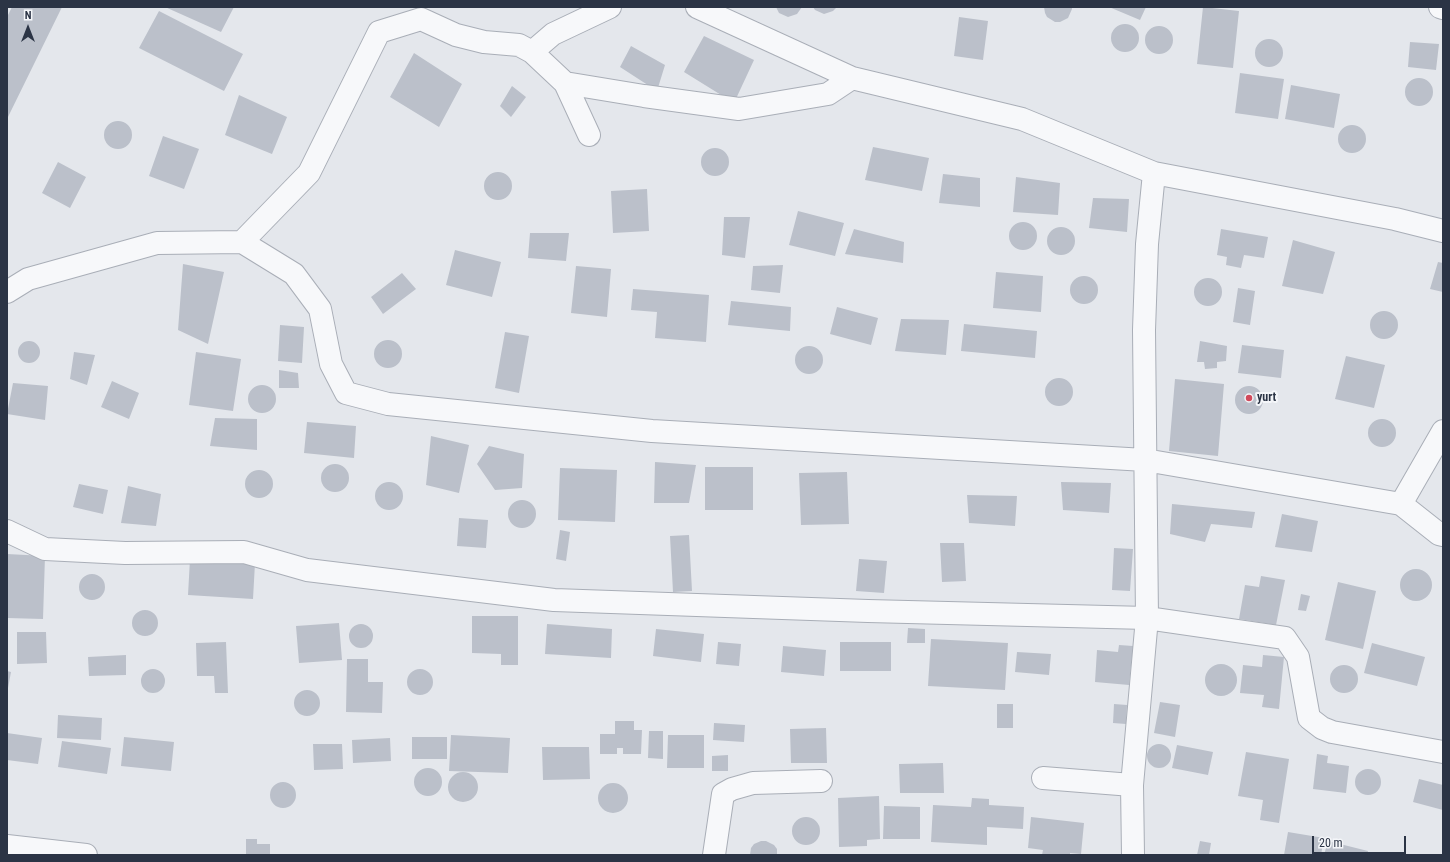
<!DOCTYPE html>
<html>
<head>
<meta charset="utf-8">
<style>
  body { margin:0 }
  #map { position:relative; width:1450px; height:862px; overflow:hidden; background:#e4e7ec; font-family:"Roboto Condensed",sans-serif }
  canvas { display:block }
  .frame { position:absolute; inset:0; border:8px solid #2b3445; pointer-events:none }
  .north { position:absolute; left:8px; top:8px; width:40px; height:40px; -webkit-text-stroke:3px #f4f6f9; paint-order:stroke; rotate:0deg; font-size:11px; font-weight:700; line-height:16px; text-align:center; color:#2b3445 }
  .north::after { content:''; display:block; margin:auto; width:14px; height:18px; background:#2b3445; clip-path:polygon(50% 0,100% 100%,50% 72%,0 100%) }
  .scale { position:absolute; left:1312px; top:836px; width:94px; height:18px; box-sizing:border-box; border:2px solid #2b3445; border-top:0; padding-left:5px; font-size:12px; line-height:14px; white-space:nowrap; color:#2b3445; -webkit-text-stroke:3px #f4f6f9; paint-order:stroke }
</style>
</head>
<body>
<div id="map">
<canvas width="1450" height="862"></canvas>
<div class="frame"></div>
<div class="north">N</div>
<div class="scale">20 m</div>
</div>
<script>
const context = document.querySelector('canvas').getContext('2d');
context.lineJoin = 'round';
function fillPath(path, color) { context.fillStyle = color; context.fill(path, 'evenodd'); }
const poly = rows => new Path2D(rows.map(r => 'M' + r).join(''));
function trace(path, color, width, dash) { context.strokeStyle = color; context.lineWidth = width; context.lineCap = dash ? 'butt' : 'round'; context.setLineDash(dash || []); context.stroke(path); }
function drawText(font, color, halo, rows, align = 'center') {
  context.font = font + ' "Roboto Condensed",sans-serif'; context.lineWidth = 4; context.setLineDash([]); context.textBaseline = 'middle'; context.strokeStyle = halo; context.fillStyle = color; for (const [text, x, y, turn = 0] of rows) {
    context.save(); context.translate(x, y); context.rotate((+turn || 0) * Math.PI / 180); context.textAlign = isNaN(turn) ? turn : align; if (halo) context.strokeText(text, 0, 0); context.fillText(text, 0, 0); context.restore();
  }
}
fillPath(poly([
  [12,7,62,7,7,119,7,17],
  [165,7,234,7,221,32],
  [776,7,802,7,797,14,788,17,779,13],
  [813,7,837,7,833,11,824,14,815,10],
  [1044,7,1072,7,1072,9,1068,18,1060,22,1055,22,1047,17,1045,13],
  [1109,7,1146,7,1140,20],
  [1203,7,1239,11,1233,68,1197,64],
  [159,11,243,54,224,91,139,48],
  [959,17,988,21,983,60,954,56],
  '1111 38a14 14 0 1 1 28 0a14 14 0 1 1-28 0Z',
  '1145 40a14 14 0 1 1 28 0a14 14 0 1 1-28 0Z',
  [704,36,754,60,734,103,684,72],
  '1255 53a14 14 0 1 1 28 0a14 14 0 1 1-28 0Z',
  [1410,42,1439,44,1436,70,1408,67],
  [631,46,665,65,657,91,620,67],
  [414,53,462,84,439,127,390,97],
  [1240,73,1284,79,1278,119,1235,113],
  '1405 92a14 14 0 1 1 28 0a14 14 0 1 1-28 0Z',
  [1291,85,1340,94,1334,128,1285,119],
  [512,86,526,97,511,117,500,106],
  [239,95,287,117,272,154,225,135],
  '104 135a14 14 0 1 1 28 0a14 14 0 1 1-28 0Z',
  '1338 139a14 14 0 1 1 28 0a14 14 0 1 1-28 0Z',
  [163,136,199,149,184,189,149,176],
  [873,147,929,158,922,191,865,180],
  '701 162a14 14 0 1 1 28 0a14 14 0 1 1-28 0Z',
  [58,162,86,177,70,208,42,193],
  '484 186a14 14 0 1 1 28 0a14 14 0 1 1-28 0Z',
  [943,174,980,178,980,207,939,203],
  [1016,177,1060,183,1058,215,1013,212],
  [647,189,649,231,613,233,611,191],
  [1093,198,1129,199,1127,232,1089,228],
  [798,211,844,223,835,256,789,245],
  [724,217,750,217,745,258,722,255],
  '1009 236a14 14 0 1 1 28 0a14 14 0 1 1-28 0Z',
  '1047 241a14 14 0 1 1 28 0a14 14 0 1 1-28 0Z',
  [854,229,904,242,903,263,845,254],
  [1221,229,1268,237,1264,258,1244,255,1241,268,1226,265,1227,257,1217,255],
  [530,233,569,233,566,261,528,258],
  [1293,240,1335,252,1323,294,1282,286],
  [455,250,501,262,492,297,446,285],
  [1438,262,1443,263,1443,292,1430,289],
  [183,264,224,272,208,344,178,330],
  [783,265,780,293,751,290,753,266],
  [576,266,611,269,607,317,571,313],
  [996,272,1043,276,1041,312,993,308],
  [402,273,416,289,383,314,371,297],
  '1070 290a14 14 0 1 1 28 0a14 14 0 1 1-28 0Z',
  '1194 292a14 14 0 1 1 28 0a14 14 0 1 1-28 0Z',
  [1238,288,1255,291,1250,325,1233,322],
  [633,289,709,295,706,342,655,338,657,312,631,310],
  [731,301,791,307,790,331,728,325],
  [837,307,878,318,871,345,830,334],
  '1370 325a14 14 0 1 1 28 0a14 14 0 1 1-28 0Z',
  [901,319,949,320,946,355,895,351],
  [964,324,1037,331,1035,358,961,351],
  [280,325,304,327,302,363,278,361],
  [505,332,529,336,519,393,495,388],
  '374 354a14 14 0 1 1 28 0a14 14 0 1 1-28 0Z',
  '18 352a11 11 0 1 1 22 0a11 11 0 1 1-22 0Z',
  [1200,341,1227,346,1226,361,1217,362,1217,368,1205,369,1204,362,1197,362],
  [1242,345,1284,350,1281,378,1238,373],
  '795 360a14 14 0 1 1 28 0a14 14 0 1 1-28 0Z',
  [74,352,95,355,87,385,70,379],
  [196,352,241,359,233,411,189,405],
  [1346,356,1385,365,1374,408,1335,399],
  [279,370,298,373,299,388,279,388],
  '1045 392a14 14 0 1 1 28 0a14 14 0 1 1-28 0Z',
  [1175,379,1224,384,1218,456,1169,451],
  [112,381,139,393,129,419,101,407],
  [13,383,48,386,45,420,7,414],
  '248 399a14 14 0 1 1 28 0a14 14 0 1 1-28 0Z',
  '1235 400a14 14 0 1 1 28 0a14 14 0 1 1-28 0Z',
  [215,418,257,419,257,450,210,446],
  '1368 433a14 14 0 1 1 28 0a14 14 0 1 1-28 0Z',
  [307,422,356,426,354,458,304,453],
  [431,436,469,445,459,493,426,485],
  [489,446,524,454,522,488,495,490,477,464],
  [655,462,696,465,689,503,654,503],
  '321 478a14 14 0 1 1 28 0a14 14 0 1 1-28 0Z',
  [705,467,753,467,753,510,705,510],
  [560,468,617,470,615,522,558,520],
  '245 484a14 14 0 1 1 28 0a14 14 0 1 1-28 0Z',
  [847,472,849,524,801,525,799,473],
  [1061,482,1111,483,1109,513,1063,510],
  '375 496a14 14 0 1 1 28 0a14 14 0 1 1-28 0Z',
  [79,484,108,490,103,514,73,507],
  [128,486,161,494,156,526,121,523],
  [967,495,1017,496,1015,526,969,523],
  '508 514a14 14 0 1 1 28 0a14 14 0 1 1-28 0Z',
  [1172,504,1255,512,1252,528,1211,524,1205,542,1170,534],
  [1282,514,1318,521,1312,552,1275,547],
  [459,518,488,520,486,548,457,546],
  [560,530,570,532,566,561,556,559],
  [689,535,692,591,673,592,670,536],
  [940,543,964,543,966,581,942,582],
  [1114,548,1133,549,1130,591,1112,590],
  [7,554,45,556,43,619,7,618],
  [190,559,255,563,253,599,188,595],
  [859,559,887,561,884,593,856,591],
  '1400 585a16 16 0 1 1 32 0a16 16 0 1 1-32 0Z',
  '79 587a13 13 0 1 1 26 0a13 13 0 1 1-26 0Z',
  [1261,576,1285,580,1276,625,1239,619,1245,585,1259,587],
  [1338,582,1376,591,1363,649,1325,640],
  [1301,594,1310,596,1306,611,1298,610],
  '132 623a13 13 0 1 1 26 0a13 13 0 1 1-26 0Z',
  [472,616,518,616,518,665,501,665,501,654,472,653],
  [339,623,342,660,299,663,296,626],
  '349 636a12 12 0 1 1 24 0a12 12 0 1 1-24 0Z',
  [547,624,612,629,611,658,545,654],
  [908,628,925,629,925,643,907,643],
  [656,629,704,634,701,662,653,656],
  [17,632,46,632,47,663,17,664],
  [931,639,1008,643,1005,690,928,686],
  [226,642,228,693,215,693,214,676,197,676,196,643],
  [718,642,741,644,739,666,716,664],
  [840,642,891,642,891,671,840,671],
  [1372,643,1425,657,1417,686,1364,673],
  [1119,645,1133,646,1129,685,1095,682,1097,650,1118,652],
  [783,646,826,650,824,676,781,672],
  [1017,652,1051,654,1049,675,1015,672],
  [126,655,126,675,89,676,88,657],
  [1263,655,1284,657,1279,709,1262,707,1264,695,1240,693,1243,665,1262,667],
  [347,659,368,659,368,682,383,682,382,713,346,712],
  '1205 680a16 16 0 1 1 32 0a16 16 0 1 1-32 0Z',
  '1330 679a14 14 0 1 1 28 0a14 14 0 1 1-28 0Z',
  '141 681a12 12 0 1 1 24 0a12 12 0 1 1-24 0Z',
  '407 682a13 13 0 1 1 26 0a13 13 0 1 1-26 0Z',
  [7,671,11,672,8,688,7,688],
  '294 703a13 13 0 1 1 26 0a13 13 0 1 1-26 0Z',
  [1160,702,1180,705,1175,737,1154,733],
  [997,704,1013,704,1013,728,997,728],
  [1114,704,1127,705,1126,724,1113,723],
  [58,715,102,718,101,740,57,738],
  [615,721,634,721,634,730,642,730,641,754,623,754,623,748,617,748,617,754,600,754,600,734,615,734],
  [714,723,745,725,744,742,713,740],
  [826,728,827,763,791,763,790,729],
  [649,731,663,731,663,759,648,758],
  [7,733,42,738,38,764,7,760],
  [451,735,510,738,508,773,449,771],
  [668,735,704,735,704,768,667,768],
  [124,737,174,742,171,771,121,766],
  [412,737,447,737,447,759,412,759],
  [390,738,391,761,353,763,352,740],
  [62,741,111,748,107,774,58,767],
  [313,744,342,744,343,769,314,770],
  '1147 756a12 12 0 1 1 24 0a12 12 0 1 1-24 0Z',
  [1177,745,1213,752,1208,775,1172,768],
  [542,747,589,747,590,779,543,780],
  [1246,752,1289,759,1279,823,1260,820,1263,800,1238,796],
  [1317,754,1328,756,1327,763,1349,766,1346,793,1313,789],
  [728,755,728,771,712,771,712,756],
  [943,763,944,793,900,793,899,764],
  '414 782a14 14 0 1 1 28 0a14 14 0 1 1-28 0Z',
  '1355 782a13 13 0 1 1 26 0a13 13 0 1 1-26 0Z',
  '448 787a15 15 0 1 1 30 0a15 15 0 1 1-30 0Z',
  [1419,779,1443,785,1443,810,1413,802],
  '270 795a13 13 0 1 1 26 0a13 13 0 1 1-26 0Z',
  '598 798a15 15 0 1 1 30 0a15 15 0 1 1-30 0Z',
  [879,796,880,839,867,840,867,846,839,847,838,798],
  [972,798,989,799,989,805,1024,807,1023,829,987,827,987,845,931,842,933,805,971,807],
  [884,806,920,807,920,839,883,839],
  '792 831a14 14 0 1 1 28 0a14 14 0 1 1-28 0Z',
  [1031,817,1084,823,1081,854,1070,853,1070,855,1042,855,1043,850,1028,848],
  [1288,832,1324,838,1321,855,1284,855],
  [246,839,257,839,257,844,270,844,270,855,246,855],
  [761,841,766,841,774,845,777,849,777,855,750,855,751,848,754,844],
  [1200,841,1211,843,1209,855,1197,855],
  [1328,841,1368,851,1367,855,1324,855]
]), '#bbc0ca');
const street = poly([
  [697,7,852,78,1022,119,1154,173,1395,219,1443,231],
  [1440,7,1443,8],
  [532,52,565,83,589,135],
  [565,83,644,96,739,109,828,94,852,78],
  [242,242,309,173,379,32,421,19,456,35,484,42,519,45,532,52,553,34,610,7],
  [7,292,28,279,157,243,242,242,294,274,320,309,331,364,346,393,388,404,652,431,1145,460,1401,504],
  [1443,431,1401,504,1439,534,1443,535],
  [7,531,45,549,125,553,244,552,307,570,554,600,868,611,1147,618,1285,638,1298,657,1309,718,1322,728,1332,732,1443,752],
  [1043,778,1132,785],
  [7,846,86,855],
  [714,855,723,794,732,789,753,783,821,781],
  [1133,855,1132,785,1147,618,1144,330,1147,244,1154,173]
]);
trace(street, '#a9aeb7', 24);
trace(street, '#f7f8fa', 22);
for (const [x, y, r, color] of [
  [1249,398,4,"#d1495b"]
]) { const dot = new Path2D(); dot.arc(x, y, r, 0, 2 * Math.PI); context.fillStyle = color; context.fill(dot); trace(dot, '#f4f6f9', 1.5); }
drawText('bold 12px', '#2b3445', '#f4f6f9', [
  ["yurt",1257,398]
], 'left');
</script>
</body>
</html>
